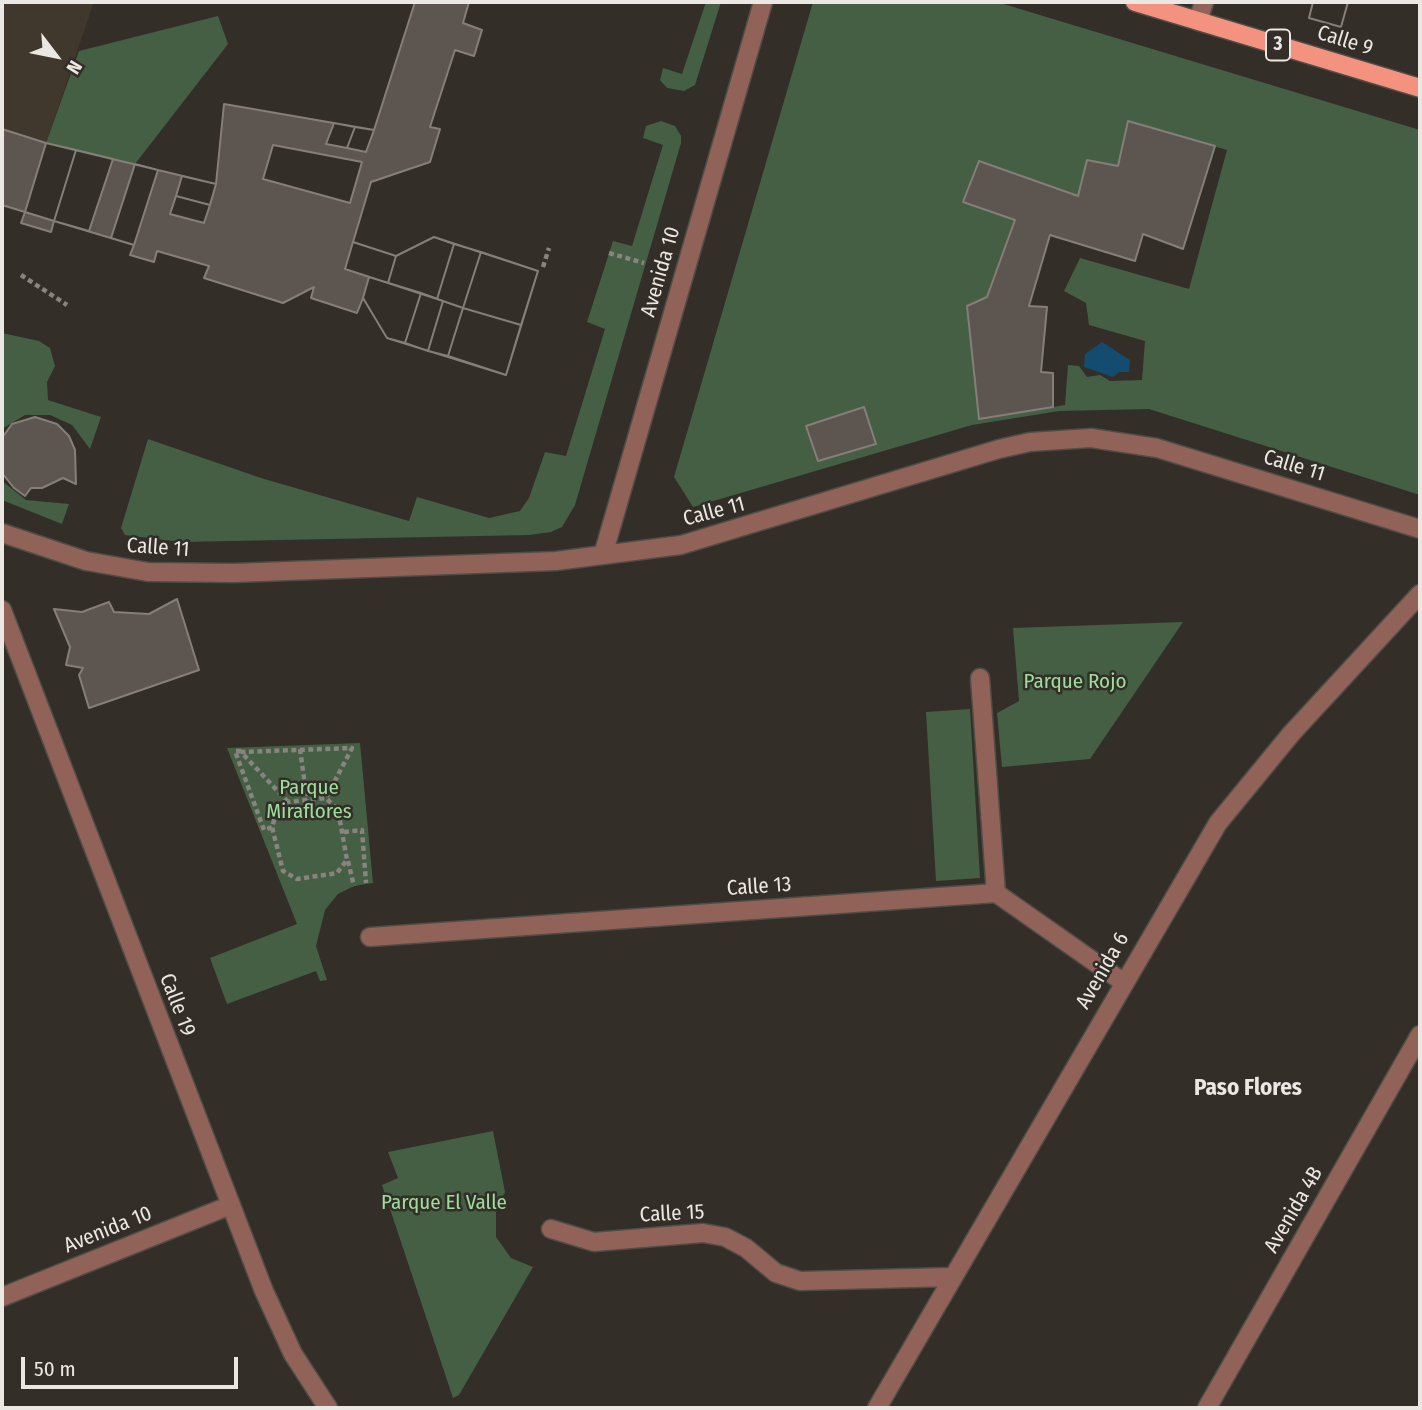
<!DOCTYPE html>
<html>
<head>
<meta charset="utf-8">
<style>
  body { margin:0 }
  #map { position:relative; width:1422px; height:1410px; overflow:hidden; background:#332e28; font-family:"Fira Sans Condensed",sans-serif }
  canvas { display:block }
  .frame { position:absolute; inset:0; border:4px solid #ebe8e4; pointer-events:none }
  .north { position:absolute; left:21px; top:21px; width:70px; height:70px; -webkit-text-stroke:5px #332e28; paint-order:stroke; rotate:122deg; font-size:19px; font-weight:700; line-height:28px; text-align:center; color:#ebe8e4 }
  .north::after { content:''; display:block; margin:auto; width:24px; height:32px; background:#ebe8e4; clip-path:polygon(50% 0,100% 100%,50% 72%,0 100%) }
  .scale { position:absolute; left:21px; top:1357px; width:217px; height:32px; box-sizing:border-box; border:4px solid #ebe8e4; border-top:0; padding-left:9px; font-size:21px; line-height:24px; white-space:nowrap; color:#ebe8e4; -webkit-text-stroke:5px #332e28; paint-order:stroke }
</style>
</head>
<body>
<div id="map">
<canvas width="1422" height="1410"></canvas>
<div class="frame"></div>
<div class="north">N</div>
<div class="scale">50 m</div>
</div>
<script>
const context = document.querySelector('canvas').getContext('2d');
context.lineJoin = 'round';
function fillPath(path, color) { context.fillStyle = color; context.fill(path, 'evenodd'); }
const poly = rows => new Path2D(rows.map(r => 'M' + r).join(''));
function trace(path, color, width, dash) { context.strokeStyle = color; context.lineWidth = width; context.lineCap = dash ? 'butt' : 'round'; context.setLineDash(dash || []); context.stroke(path); }
function drawText(font, color, halo, rows, align = 'center') {
  context.font = font + ' "Fira Sans Condensed",sans-serif'; context.lineWidth = 5; context.setLineDash([]); context.textBaseline = 'middle'; context.strokeStyle = halo; context.fillStyle = color; for (const [text, x, y, turn = 0] of rows) {
    context.save(); context.translate(x, y); context.rotate((+turn || 0) * Math.PI / 180); context.textAlign = isNaN(turn) ? turn : align; if (halo) context.strokeText(text, 0, 0); context.fillText(text, 0, 0); context.restore();
  }
}
fillPath(poly([
  [2,2,94,2,46,143,2,129]
]), '#40382d');
fillPath(poly([
  [706,2,721,2,695,85,684,91,667,88,660,80,663,68,682,74],
  [813,2,997,2,1420,130,1420,495,1149,409,1059,411,972,425,693,507,674,477],
  [1128,121,1227,150,1189,289,1080,258,1064,291,1086,303,1089,325,1145,341,1142,380,1110,381,1100,375,1087,377,1079,366,1068,365,1065,405,979,419,967,306,987,297,1015,220,964,202,979,161,1078,196,1118,166],
  [864,407,876,445,818,461,806,426],
  [218,16,228,44,135,164,46,143,79,51],
  [661,121,675,126,681,136,681,143,575,505,562,527,551,532,529,535,181,542,125,535,121,528,148,439,261,478,409,521,417,497,489,518,520,511,529,498,545,452,566,456,605,329,587,322,613,241,632,246,663,145,643,138,646,126],
  [2,333,39,341,50,348,55,366,47,382,48,400,101,417,90,449,72,425,50,415,25,415,2,429],
  [2,481,26,500,69,504,62,524,2,500],
  [1183,622,1090,759,1002,767,997,713,1019,701,1013,628],
  [970,709,980,878,936,881,926,712],
  [360,743,373,883,354,886,338,894,325,910,316,946,327,980,320,981,316,971,227,1004,210,958,297,924,227,748],
  [493,1131,505,1192,496,1212,496,1237,511,1258,533,1267,459,1395,453,1398,382,1185,398,1178,388,1152]
]), '#445f44');
fillPath(poly([
  [1102,342,1130,360,1129,372,1119,372,1113,377,1084,367,1085,354]
]), '#144c70');
const building = poly([
  [415,2,469,2,463,23,482,30,474,56,455,50,430,127,440,129,430,162,371,182,353,242,396,256,434,237,538,271,506,375,387,338,363,298,357,313,311,298,314,287,283,303,204,278,209,266,157,251,154,262,130,255,134,245,54,221,51,232,21,223,25,212,2,205,2,129,46,143,216,184,224,104,374,130,415,2],
  [1313,2,1348,2,1341,27,1309,18,1313,2],
  [1313,2,1348,2,1341,27,1309,18,1313,2],
  [1128,121,1215,146,1183,249,1143,234,1135,261,1050,235,1029,306,1047,307,1041,372,1053,373,1053,407,979,419,967,306,987,297,1015,220,963,202,979,161,1078,196,1087,160,1118,166,1128,121],
  [334,123,355,127,347,148,326,144,334,123],
  [355,127,374,130,366,152,347,148,355,127],
  [46,143,76,150,54,221,25,212,46,143],
  [273,145,362,162,350,203,263,179,273,145],
  [76,150,113,159,89,231,54,221,76,150],
  [135,164,158,170,134,245,111,238,135,164],
  [182,176,216,184,210,205,176,196,182,176],
  [176,196,210,205,204,223,170,214,176,196],
  [434,237,454,244,437,299,388,283,396,256,434,237],
  [353,242,396,256,388,283,345,269,353,242],
  [454,244,481,252,463,308,437,299,454,244],
  [481,252,538,271,521,325,463,308,481,252],
  [369,277,421,293,405,343,387,338,363,298,369,277],
  [421,293,443,301,428,351,405,343,421,293],
  [443,301,463,308,448,356,428,351,443,301],
  [463,308,521,325,506,375,448,356,463,308],
  [864,407,876,444,818,461,806,426,864,407],
  [35,417,57,424,69,436,75,450,76,484,63,478,42,488,31,488,25,496,14,488,2,473,2,438,12,424,35,417],
  [177,599,199,670,89,708,79,675,83,668,66,665,70,647,54,609,82,612,109,602,114,612,149,614,177,599]
]);
fillPath(building, '#5c5550');
trace(building, '#867e79', 2);
const minor = poly([
  [1198,21,1204,2],
  [2,533,86,561,148,572,234,573,556,561,681,545,999,449,1030,442,1091,438,1157,448,1420,529],
  [603,555,763,2],
  [2,610,264,1291,293,1354,328,1408],
  [980,678,996,893],
  [370,937,996,893,1123,982],
  [551,1229,594,1242,703,1233,725,1237,746,1248,776,1273,800,1281,951,1277],
  [2,1297,231,1205],
  [877,1408,1218,823,1291,734,1420,594],
  [1207,1408,1420,1035]
]);
const major = poly([
  [1135,2,1420,88]
]);
trace(minor, '#504c46', 21);
trace(major, '#504c46', 21);
trace(poly([
  [609,253,644,263],
  [543,267,549,248],
  [21,275,67,305],
  [300,749,307,800],
  [241,751,235,751,264,830,272,827],
  [288,802,241,752,352,748,326,798,338,810,347,860,337,873,297,879,283,871,272,827,277,811,288,802,326,798],
  [344,832,362,830,366,883],
  [348,861,354,886]
]), '#88847f', 4.5, [5, 3.5]);
trace(minor, '#916258', 18);
trace(major, '#f3927f', 18);
for (const [x, y, w] of [
  [1278,45,24]
]) { const box = new Path2D(); box.roundRect(x - w / 2, y - 15.5, w, 31, 5); context.fillStyle = '#332e28'; context.fill(box); trace(box, '#ebe8e4', 2); }
drawText('bold 19px', '#ebe8e4', null, [
  ["3",1278,45]
]);
drawText('21px', '#ebe8e4', '#332e28', [
  ["Calle 9",1345,41,17],
  ["Avenida 10",661,272,-74],
  ["Calle 11",1294,466,17],
  ["Calle 11",714,512,-15],
  ["Calle 11",158,548,4],
  ["Calle 13",759,887,-4],
  ["Avenida 6",1103,971,-60],
  ["Calle 19",177,1005,69],
  ["Avenida 4B",1294,1210,-60],
  ["Calle 15",672,1214,-3],
  ["Avenida 10",108,1230,-22]
]);
drawText('21px', '#9cde9c', '#332e28', [
  ["Parque Rojo",1075,682],
  ["Parque",309,788],
  ["Miraflores",309,812],
  ["Parque El Valle",444,1203]
]);
drawText('bold 23px', '#ebe8e4', '#332e28', [
  ["Paso Flores",1248,1089]
]);
</script>
</body>
</html>
